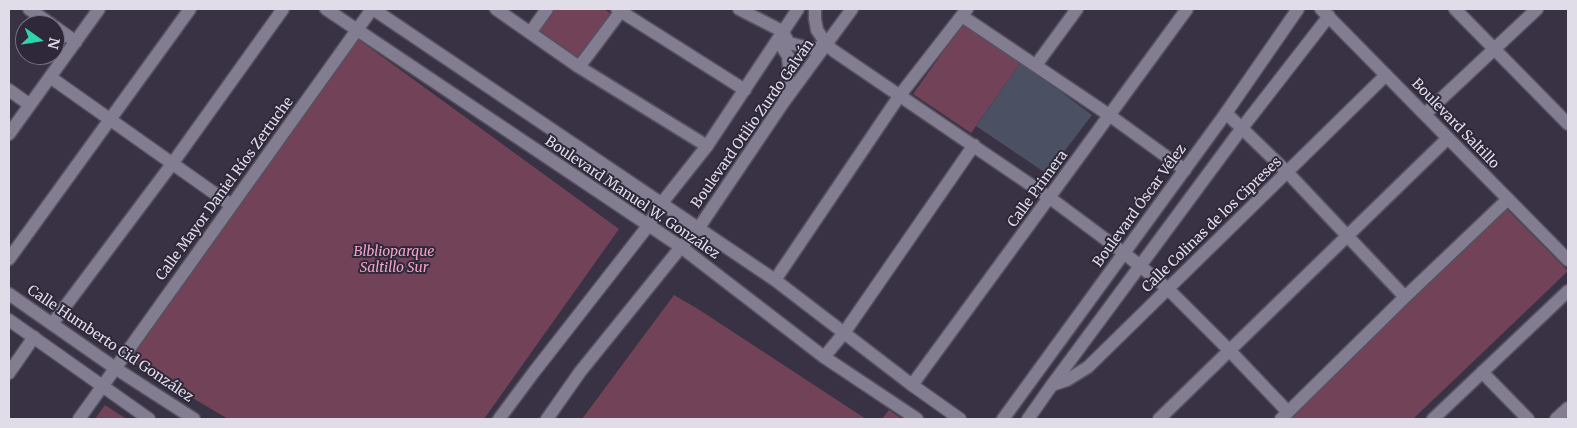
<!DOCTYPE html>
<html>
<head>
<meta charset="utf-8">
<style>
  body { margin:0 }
  #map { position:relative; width:1577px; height:428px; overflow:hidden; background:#383244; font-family:Merriweather,serif }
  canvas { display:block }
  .frame { position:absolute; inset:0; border:10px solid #e0dce8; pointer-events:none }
  .north { position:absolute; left:15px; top:15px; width:50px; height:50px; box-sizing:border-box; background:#2e283a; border:1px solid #757080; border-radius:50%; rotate:103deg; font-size:14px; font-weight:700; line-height:20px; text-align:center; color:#e0dce8 }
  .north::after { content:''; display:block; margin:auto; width:18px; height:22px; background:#2ed4ab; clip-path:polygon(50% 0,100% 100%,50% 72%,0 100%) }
</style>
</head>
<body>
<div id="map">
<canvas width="1577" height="428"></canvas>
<div class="frame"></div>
<div class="north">N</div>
</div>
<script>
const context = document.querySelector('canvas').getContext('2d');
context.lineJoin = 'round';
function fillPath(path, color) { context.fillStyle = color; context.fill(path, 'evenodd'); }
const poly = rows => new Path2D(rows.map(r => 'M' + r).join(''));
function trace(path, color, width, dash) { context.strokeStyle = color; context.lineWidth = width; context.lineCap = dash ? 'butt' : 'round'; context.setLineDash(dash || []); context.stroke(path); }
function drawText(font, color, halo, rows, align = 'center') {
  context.font = font + ' Merriweather,serif'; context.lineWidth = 4; context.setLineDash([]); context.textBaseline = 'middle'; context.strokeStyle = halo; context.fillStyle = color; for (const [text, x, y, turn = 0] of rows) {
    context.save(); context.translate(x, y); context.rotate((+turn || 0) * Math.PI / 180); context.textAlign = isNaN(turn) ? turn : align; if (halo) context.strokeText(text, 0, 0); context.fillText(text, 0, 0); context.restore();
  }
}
fillPath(poly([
  [555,9,604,9,610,13,579,58,539,30],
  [965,21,1021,62,971,133,913,94],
  [358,39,619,229,484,419,228,419,127,359],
  [1507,209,1568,271,1413,419,1288,419],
  [674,295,698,309,866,419,582,419],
  [105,405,125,418,125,419,95,419],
  [889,410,902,419,882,419]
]), '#724358');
fillPath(poly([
  [1021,62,1092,115,1047,174,976,126]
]), '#4b5063');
const street = poly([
  [29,9,52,25],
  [496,9,579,67,707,146],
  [617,9,745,90],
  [739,9,782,31,789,43,813,49,827,45,834,51,1050,198,1124,253,1167,288,1229,350,1288,412],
  [1455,9,1568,124],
  [962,16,1109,115,1185,170],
  [55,27,76,42],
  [530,33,547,9],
  [1036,65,1077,9],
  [579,67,621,11],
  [50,77,231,205],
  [9,90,30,105],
  [1226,113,1287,172,1405,297],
  [1425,114,1537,9],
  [9,134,99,9],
  [9,259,190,9],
  [775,280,900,95,967,9],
  [52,324,172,164,283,9],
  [824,357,844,333,974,145],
  [1482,372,1528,419],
  [9,373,34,337],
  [912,385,1187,9],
  [1052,385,1067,380,1088,367,1386,75],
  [79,419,372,9],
  [1159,419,1448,138],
  [1281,419,1405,297,1508,199],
  [1433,419,1568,291],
  [1556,419,1568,408]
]);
const secondary = poly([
  [326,9,681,247,824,357,917,419],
  [373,9,775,280,912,385,960,419],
  [815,9,815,19,817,30,827,45],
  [1321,9,1568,260],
  [782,31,782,47,788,56,789,67,785,98],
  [9,294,115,368,194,419],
  [9,320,149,419],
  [499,419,534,372,648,226,661,204,707,146,798,9],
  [547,419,580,372,681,247,698,229,783,103,852,9],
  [1003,419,1226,113,1298,9],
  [1028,419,1052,385,1242,128,1329,16]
]);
trace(street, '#56505f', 15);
trace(secondary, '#56505f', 15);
trace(street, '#837d91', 12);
trace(secondary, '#837d91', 12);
drawText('14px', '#e0dce8', '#2e283a', [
  ["Boulevard Otilio Zurdo Galván",753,124,-55],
  ["Boulevard Saltillo",1455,124,46],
  ["Calle Mayor Daniel Ríos Zertuche",225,189,-54],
  ["Calle Primera",1038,189,-54],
  ["Boulevard Manuel W. González",632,198,34],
  ["Boulevard Óscar Vélez",1140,206,-54],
  ["Calle Colinas de los Cipreses",1212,225,-44],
  ["Calle Humberto Cid González",110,344,34]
]);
drawText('italic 14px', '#f3a3c6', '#2e283a', [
  ["Blblioparque",394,252],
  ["Saltillo Sur",394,268]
]);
</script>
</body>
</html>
